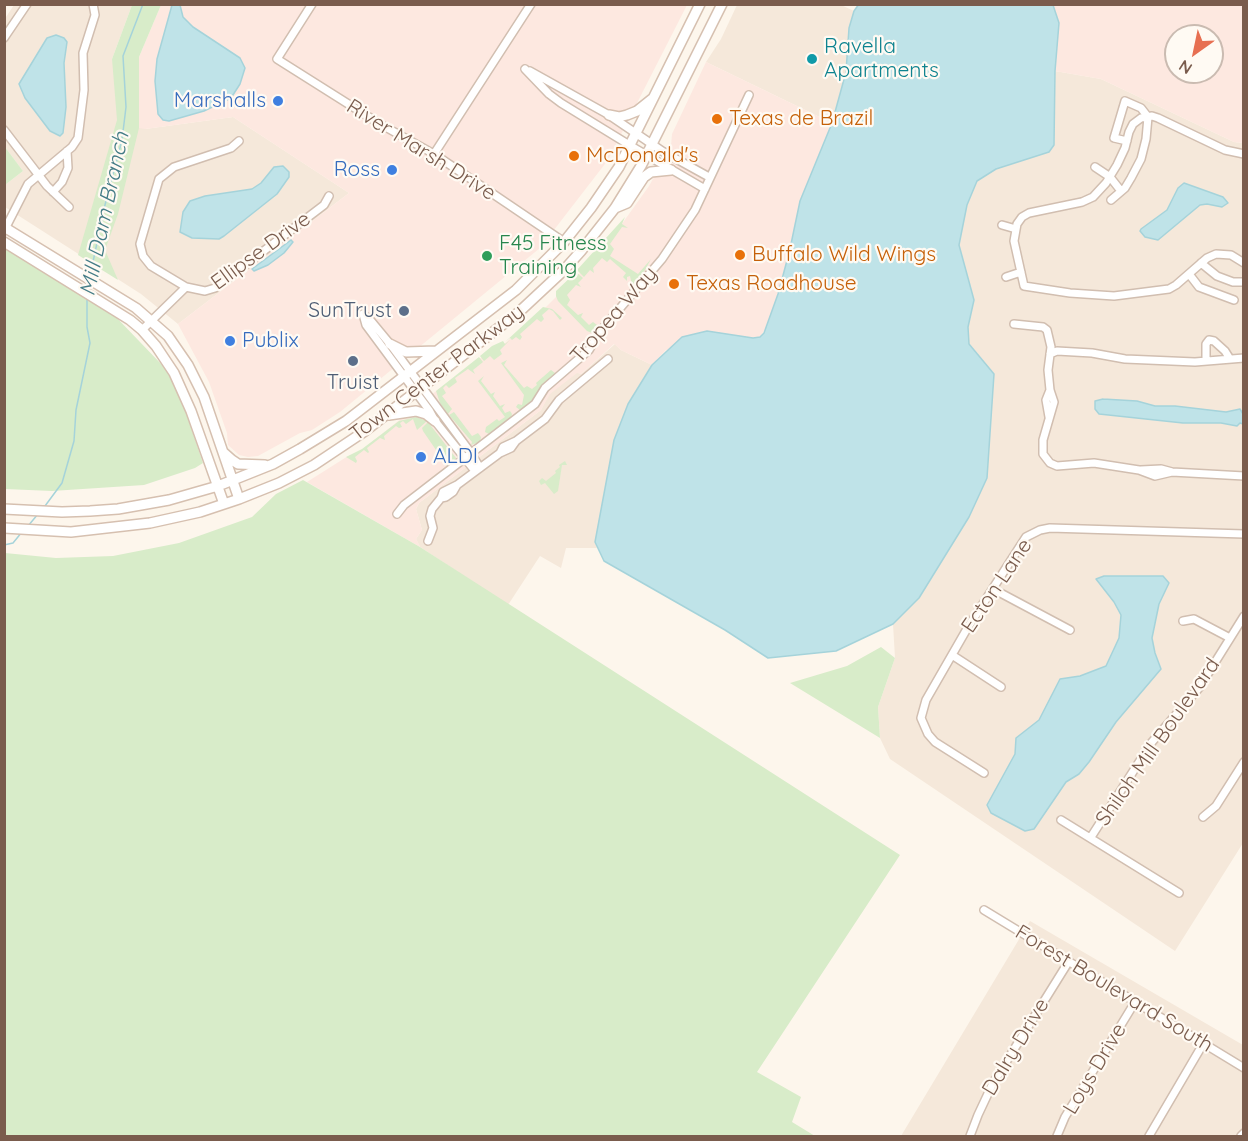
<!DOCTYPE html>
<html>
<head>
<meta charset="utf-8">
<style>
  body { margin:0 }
  #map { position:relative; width:1248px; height:1141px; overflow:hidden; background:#fdf6ec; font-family:Quicksand,sans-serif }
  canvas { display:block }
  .frame { position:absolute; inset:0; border:6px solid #7a5c4d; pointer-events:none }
  .north { position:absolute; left:1164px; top:24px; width:60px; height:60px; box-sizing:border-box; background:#fffaf3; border:2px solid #cabbb1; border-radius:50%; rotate:213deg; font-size:16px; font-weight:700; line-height:24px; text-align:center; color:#7a5c4d }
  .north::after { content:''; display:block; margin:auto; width:21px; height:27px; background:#e76f51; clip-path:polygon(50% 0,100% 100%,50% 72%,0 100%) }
</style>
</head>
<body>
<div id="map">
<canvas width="1248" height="1141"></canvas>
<div class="frame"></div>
<div class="north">N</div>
</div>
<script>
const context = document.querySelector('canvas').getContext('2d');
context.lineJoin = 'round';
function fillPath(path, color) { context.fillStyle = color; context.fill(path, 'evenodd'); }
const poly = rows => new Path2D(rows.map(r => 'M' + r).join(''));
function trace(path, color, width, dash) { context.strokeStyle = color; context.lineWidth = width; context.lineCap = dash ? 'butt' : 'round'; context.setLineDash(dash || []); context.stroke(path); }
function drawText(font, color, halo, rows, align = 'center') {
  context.font = font + ' Quicksand,sans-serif'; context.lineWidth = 4.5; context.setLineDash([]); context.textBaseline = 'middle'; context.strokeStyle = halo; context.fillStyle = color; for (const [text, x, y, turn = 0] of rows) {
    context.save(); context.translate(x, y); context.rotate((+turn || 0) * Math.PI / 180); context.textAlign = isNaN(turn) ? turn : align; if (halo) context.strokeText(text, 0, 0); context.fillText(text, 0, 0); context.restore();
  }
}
fillPath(poly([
  [14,5,132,5,112,59,145,129,233,117,349,193,178,324,141,294,5,207,5,185,23,171,5,147,4,20],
  [737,5,841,5,854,11,849,28,846,72,832,123,706,62,721,39],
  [1055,71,1101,79,1234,142,1243,143,1243,843,1175,951,890,759,880,738,878,707,895,658,893,624,919,598,969,517,987,478,994,374,969,344,968,327,974,300,959,245,967,205,977,181,996,169,1049,152,1054,144],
  [615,344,621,350,652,365,628,404,614,440,595,542,597,548,566,548,561,568,540,556,508,605,420,547,416,539,422,530,416,509,419,503,541,410,549,394,577,372,581,374],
  [1030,921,1243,1045,1243,1136,901,1136]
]), '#f5e8da');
fillPath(poly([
  [161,5,687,5,608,160,540,248,340,412,312,430,300,433,258,456,248,457,239,455,228,445,227,433,209,382,178,324,349,193,233,117,145,129,139,128,139,57],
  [1053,5,1243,5,1243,143,1234,142,1101,79,1055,71,1059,23],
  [1176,36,1212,36,1212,72,1176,72],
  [706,62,832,123,800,201,789,253,778,294,767,326,760,337,666,350,652,365,621,350,614,344,581,374,577,373,550,394,541,410,419,503,416,509,422,530,416,539,420,547,307,482,348,456,359,452,440,388,494,348,504,344,541,312,592,261,619,228,649,186,671,146,672,134]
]), '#fde8e0');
fillPath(poly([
  [132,5,161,5,139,57,139,128,118,214,105,250,118,280,78,255,117,120,112,59],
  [5,147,23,171,5,185,4,185],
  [625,217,622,224,628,228,622,227,610,244,614,249,610,256,638,274,651,259,639,281,635,286,632,285,630,276,627,277,627,281,623,277,626,273,610,259,607,262,602,258,593,268,594,273,590,270,584,277,577,270],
  [4,247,115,316,165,368,181,398,203,463,195,468,144,485,52,491,5,489],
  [576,272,583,278,578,283,581,287,576,285,567,295,570,300,567,305,578,315,583,313,581,317,589,325,593,322,597,325,597,329,592,333,587,331,558,301,556,296,556,291],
  [543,307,552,309,562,318,560,320,553,311,549,309,542,315,544,319,541,322,537,319,520,334,522,337,520,340,516,337,512,340,510,338,505,342],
  [510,340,500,350,502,354,494,360,490,356,484,361,480,356,492,346,503,341,505,344],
  [479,357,483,362,473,370,475,374,468,369,455,378,457,382,449,388,446,385,443,388,446,393,442,396,452,409,448,414,440,403,436,391],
  [507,360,504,365,524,388,527,386,532,389,537,385,536,383,551,370,555,373,554,376,541,386,532,402,520,410,516,407,518,404,522,405,524,395,501,363],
  [484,376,481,381,491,394,495,392,493,396,500,406,505,404,502,408,505,413,510,411,512,414,511,418,489,434,485,432,486,427,497,419,499,421,505,417,478,381],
  [454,412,472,436,478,433,481,437,480,442,471,445,472,442,449,415],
  [416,417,427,421,417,430,413,419,406,424,403,421,400,423,402,427,399,428,396,426,384,436,385,440,380,438,367,448,369,452,368,453,364,450,355,457,357,461,356,463,346,457,362,449,399,421],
  [428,422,456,458,455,462,427,481,447,466,423,431,422,428],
  [565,461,567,465,562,465,558,491,554,494,545,483,541,485,539,481,542,478,546,481,556,473,555,471,560,467,559,465],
  [303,480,420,547,900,855,757,1072,801,1097,792,1122,815,1136,5,1136,5,553,56,558,113,556,179,543,252,517,276,494],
  [881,647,895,658,878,707,880,738,790,683,847,666]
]), '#d8ecc9');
const water = poly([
  [859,4,1053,5,1059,23,1055,71,1054,145,1049,152,996,169,977,181,967,205,959,245,974,300,968,327,969,344,994,374,987,478,969,517,919,598,893,624,836,651,768,658,725,630,604,561,595,542,614,440,628,404,652,365,682,337,707,331,753,338,760,337,764,333,778,294,789,253,787,246,791,244,800,201,832,123,846,72,849,28,854,11,859,4],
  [172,5,180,5,183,17,193,27,240,58,245,68,240,84,231,98,204,111,169,121,163,120,158,114,155,81,157,59,172,5],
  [56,35,64,38,67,42,64,63,66,107,63,133,60,136,50,131,25,98,19,84,47,38,56,35],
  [283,166,289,172,289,177,277,194,224,236,219,239,192,238,180,232,183,212,190,201,205,196,252,189,261,183,274,167,283,166],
  [1184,183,1223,197,1228,203,1222,207,1207,204,1200,205,1158,240,1145,237,1140,231,1141,229,1167,210,1178,188,1184,183],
  [291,240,293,242,284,253,268,265,254,271,252,269,291,240],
  [1103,399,1137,401,1155,406,1175,406,1226,412,1240,409,1243,414,1243,424,1240,423,1237,426,1221,423,1183,423,1099,414,1095,409,1095,401,1103,399],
  [1104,576,1163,576,1169,583,1159,604,1152,638,1155,653,1161,669,1116,722,1089,762,1079,774,1066,782,1034,829,1025,831,991,813,987,805,1015,754,1016,738,1039,720,1060,679,1080,676,1106,666,1119,638,1121,615,1114,602,1096,579,1104,576]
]);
fillPath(water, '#bfe3e8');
trace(water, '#a5d3da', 1.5);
trace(poly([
  [90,276,105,205,122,140,126,107,123,56,143,4],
  [45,506,62,483,74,441,76,410,90,343,87,327,87,298],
  [28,526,38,514],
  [4,545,13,543,22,532]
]), '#a5d3da', 1.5);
const street = poly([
  [312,4,277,59,380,124,434,154,564,242],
  [4,38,27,4],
  [525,69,549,94,561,103,631,146,705,189],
  [530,71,609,115,662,151,709,177],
  [4,130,47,186,69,207],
  [239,141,231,148,174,167,159,179,140,244,143,256,151,266,186,287,205,291,215,288,324,205,329,196],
  [434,154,531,4],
  [1244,154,1225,150,1158,118,1152,116,1141,118,1133,124,1129,132,1125,148,1117,165,1106,183,1093,197,1082,202,1029,213,1022,217,1017,224,1014,241,1024,286,1070,293,1114,296,1169,289,1176,285,1207,258,1216,254,1231,255,1244,263],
  [1095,167,1110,177,1121,191],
  [53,192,62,182,68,168,67,151],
  [1111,200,1125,188,1131,178,1141,159,1146,139,1148,117,1141,108,1125,101,1114,138,1127,141],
  [1002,225,1016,229],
  [4,231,28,184,72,147,78,138,84,90,83,53,95,15,93,4],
  [1201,263,1217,276,1233,282,1244,282],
  [1189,274,1199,287,1234,300],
  [1006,277,1021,272],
  [363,314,366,325,429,410,435,421,475,471],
  [363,314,371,321,390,344,471,453,480,468],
  [1014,324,1043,327,1047,330,1051,347,1048,370,1050,390,1054,402,1043,440,1043,454,1050,463,1057,466,1094,463,1139,470,1155,476,1172,472],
  [142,330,186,287],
  [1050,354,1057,351,1092,353,1125,359,1195,362,1244,358],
  [1206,361,1206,344,1209,340,1214,341,1225,351,1230,359],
  [1049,417,1046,400,1050,390],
  [500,453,511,448,516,441],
  [1141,470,1161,469,1172,472,1244,476],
  [441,498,446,497,453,492,457,485,500,453,503,447,516,441,545,419,559,400,608,359],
  [397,514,404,505,535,404,545,388,589,350,598,334,662,259,695,210,749,95],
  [428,541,433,528,430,516,432,509,441,498,443,492,457,485],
  [993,589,1070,630],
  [1183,621,1194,619,1230,638],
  [952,655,1001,687],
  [984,773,935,742,928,734,921,718,926,700,968,627,1026,537,1040,530,1050,528,1244,534],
  [1203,817,1216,806,1244,762],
  [1061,820,1179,893],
  [1091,837,1152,742,1199,688,1244,616],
  [984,910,1244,1068],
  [970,1136,978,1115,993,1083,1069,961],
  [1057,1136,1065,1117,1135,1002],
  [1149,1136,1203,1044],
  [1241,1136,1244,1133]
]);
const secondary = poly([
  [609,115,619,117,627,115,637,111,652,99],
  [615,208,627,203,644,177,651,172,671,170],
  [4,227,136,308,168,336,188,365,204,397,239,499],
  [4,242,130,320,142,330,156,346,174,373,191,411,224,504],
  [390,344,406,352,436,351],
  [389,415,416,411,426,414,435,421],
  [223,452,232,460,238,464,265,465],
  [4,509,62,512,90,511,118,509,169,500,218,486,273,464,300,449,346,421,516,290,564,242,591,208,619,167,700,4],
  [4,528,71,532,150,523,200,512,239,499,279,483,314,465,365,431,519,312,564,270,581,251,615,208,641,166,722,4]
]);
trace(street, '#d1beb0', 10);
trace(secondary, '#d6c0b0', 12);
trace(street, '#fff', 7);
trace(secondary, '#fff', 9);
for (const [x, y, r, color] of [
  [812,59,6,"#0f9aa8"],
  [278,101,6,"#3f7fe0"],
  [717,119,6,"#e8710a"],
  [574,156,6,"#e8710a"],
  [392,170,6,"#3f7fe0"],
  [740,255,6,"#e8710a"],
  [487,256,6,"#2e9e5b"],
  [674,284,6,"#e8710a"],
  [404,311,6,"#5c6f8a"],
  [230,341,6,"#3f7fe0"],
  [353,361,6,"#5c6f8a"],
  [421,457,6,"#3f7fe0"]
]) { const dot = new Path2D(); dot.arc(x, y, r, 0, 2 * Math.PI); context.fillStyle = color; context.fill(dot); trace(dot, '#fffaf3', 2); }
drawText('21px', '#0d838f', '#fffaf3', [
  ["Ravella",824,47],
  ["Apartments",824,71]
], 'left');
drawText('21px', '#366cbe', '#fffaf3', [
  ["Marshalls",266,101],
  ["Ross",380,170],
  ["Publix",242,341,"left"],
  ["ALDI",433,457,"left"]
], 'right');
drawText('21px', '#c56008', '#fffaf3', [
  ["Texas de Brazil",729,119],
  ["McDonald's",586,156],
  ["Buffalo Wild Wings",752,255],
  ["Texas Roadhouse",686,284]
], 'left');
drawText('21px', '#7a5c4d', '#fffaf3', [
  ["River Marsh Drive",421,150,32],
  ["Ellipse Drive",261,251,-36],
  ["Tropea Way",614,315,-49],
  ["Town Center Parkway",437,373,-37],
  ["Ecton Lane",997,586,-56],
  ["Shiloh Mill Boulevard",1158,742,-55],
  ["Forest Boulevard South",1114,989,31],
  ["Dalry Drive",1016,1047,-59],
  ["Loys Drive",1095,1069,-59]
]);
drawText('21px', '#27864d', '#fffaf3', [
  ["F45 Fitness",499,244],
  ["Training",499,268]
], 'left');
drawText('21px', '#4e5e75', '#fffaf3', [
  ["SunTrust",392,311],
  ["Truist",353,383,"center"]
], 'right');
drawText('italic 22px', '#437c86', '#fffaf3', [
  ["Mill Dam Branch",105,214,-78]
]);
</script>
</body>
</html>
